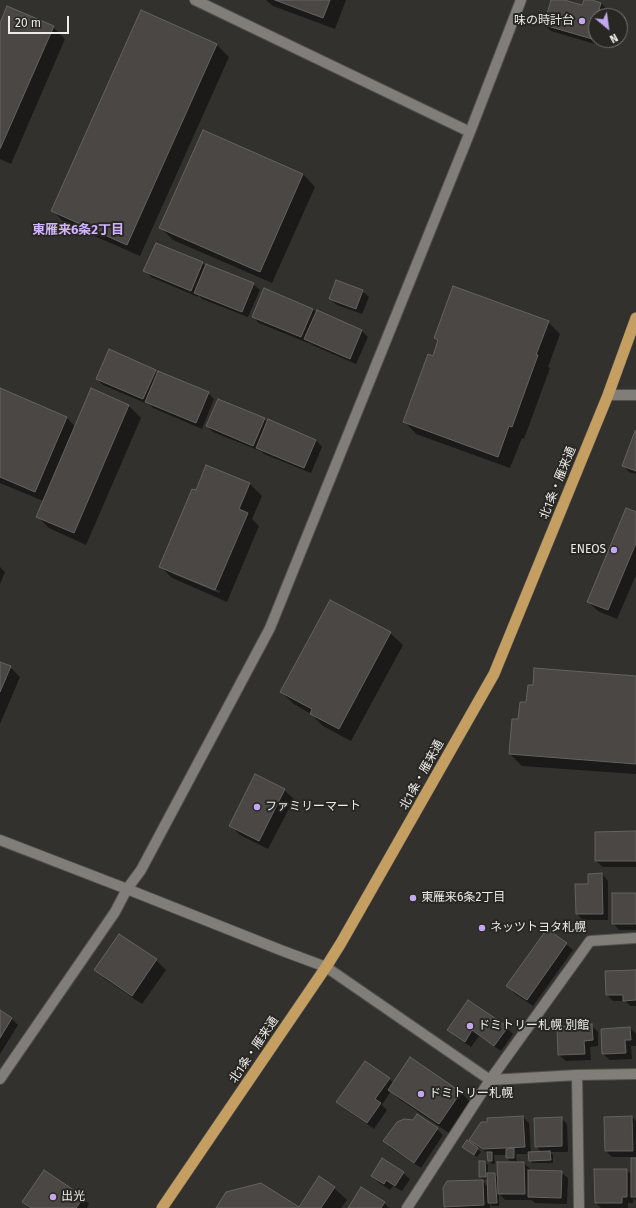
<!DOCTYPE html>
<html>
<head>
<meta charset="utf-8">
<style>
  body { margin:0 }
  #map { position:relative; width:636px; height:1208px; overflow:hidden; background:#33312d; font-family:"Fira Sans",sans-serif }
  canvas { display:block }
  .north { position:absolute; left:588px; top:8px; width:40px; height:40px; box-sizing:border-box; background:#292723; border:1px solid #777572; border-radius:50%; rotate:151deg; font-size:11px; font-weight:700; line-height:16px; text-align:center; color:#edebe9 }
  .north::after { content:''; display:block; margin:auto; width:14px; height:18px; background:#c4a7f1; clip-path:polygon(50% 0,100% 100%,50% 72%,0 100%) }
  .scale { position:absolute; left:8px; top:16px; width:61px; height:18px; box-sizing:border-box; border:2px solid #edebe9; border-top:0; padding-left:5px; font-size:12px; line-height:14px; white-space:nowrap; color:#edebe9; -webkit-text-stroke:3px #292723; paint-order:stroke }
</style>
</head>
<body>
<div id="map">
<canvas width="636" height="1208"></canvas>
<div class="north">N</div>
<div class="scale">20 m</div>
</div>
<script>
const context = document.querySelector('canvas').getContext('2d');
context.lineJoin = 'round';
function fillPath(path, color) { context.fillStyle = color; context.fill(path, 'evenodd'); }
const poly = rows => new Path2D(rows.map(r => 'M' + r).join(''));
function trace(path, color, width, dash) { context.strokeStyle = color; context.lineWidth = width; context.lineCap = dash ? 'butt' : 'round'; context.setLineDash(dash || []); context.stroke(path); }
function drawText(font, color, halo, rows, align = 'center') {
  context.font = font + ' "Fira Sans","Noto Sans JP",sans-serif'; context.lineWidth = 4; context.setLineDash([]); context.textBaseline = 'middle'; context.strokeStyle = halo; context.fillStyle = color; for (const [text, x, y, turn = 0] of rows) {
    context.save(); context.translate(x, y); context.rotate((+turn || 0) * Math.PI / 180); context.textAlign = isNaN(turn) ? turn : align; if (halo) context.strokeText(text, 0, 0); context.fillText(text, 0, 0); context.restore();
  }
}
fillPath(poly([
  [266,0,346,0,335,29,273,6],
  [552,0,560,0,583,6,585,0,601,3,607,10,606,13,610,16,596,16,596,40,607,40,605,47,551,31,545,25],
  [0,26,53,27,65,39,11,164,0,159],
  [217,45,229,57,140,256,65,223,53,211],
  [303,174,315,187,272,283,173,240,161,228],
  [156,244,203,263,206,267,253,284,260,290,248,317,202,299,198,295,198,297,151,277,145,270],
  [362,291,369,297,362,314,337,305,330,299],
  [313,309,317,313,362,331,368,337,356,364,312,345,308,342,308,343,259,323,253,317],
  [548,322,560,334,548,367,550,368,524,439,522,438,510,468,416,434,404,421,433,357,439,342,435,338],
  [155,371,158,374,208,393,214,399,202,429,153,408,150,405,103,385,97,379],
  [0,390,67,418,76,427,92,390,129,406,141,418,86,545,49,528,37,516,43,501,0,483],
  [264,419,268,423,316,440,322,447,311,473,264,454,260,450,260,451,213,432,207,426],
  [636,432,636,474,629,472,623,465],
  [207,466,250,484,262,496,252,519,259,526,227,602,172,578,160,566,196,491],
  [173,572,220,591,219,593,173,574],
  [636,513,636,575,617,619,598,611,588,602],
  [0,567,5,572,0,584],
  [390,633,403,645,351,741,323,726,311,714,294,704,281,692],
  [0,663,10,667,20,677,0,724],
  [636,677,636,774,522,766,510,754,519,720,527,703],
  [284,790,294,799,268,849,240,835,231,826],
  [636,832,636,867,603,867,596,861,596,833],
  [602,874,608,881,608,920,583,920,577,914,589,885],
  [636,894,636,930,619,930,613,923],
  [547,931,566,944,573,950,533,1006,514,993,508,986],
  [156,960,166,970,142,1004,105,979,96,970],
  [636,971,636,1006,631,1006,625,1001,613,1001,607,995],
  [0,1011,12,1019,18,1025,0,1054],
  [591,1025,598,1032,598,1046,590,1047,591,1060,566,1061,559,1055],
  [507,1028,513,1034,501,1051,479,1036,471,1047,455,1036,448,1030],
  [630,1028,636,1034,636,1046,631,1046,632,1059,610,1060,603,1054],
  [389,1079,394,1083,461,1092,470,1102,449,1133,399,1099,391,1091,382,1105,387,1110,374,1129,344,1108,337,1102],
  [523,1117,529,1123,531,1153,542,1153,536,1146,561,1118,567,1124,568,1152,550,1152,553,1155,553,1163,532,1163,530,1160,529,1154,516,1154,517,1163,524,1163,530,1169,530,1171,561,1172,568,1178,567,1204,535,1203,532,1200,505,1200,499,1194,499,1206,492,1206,490,1203,490,1208,446,1208,445,1206,483,1181,488,1187,488,1179,483,1180,480,1177,485,1162,488,1165,488,1174,495,1174,498,1177,515,1163,515,1161,510,1161,507,1158,507,1155,494,1155,495,1164,492,1164,489,1161,489,1154,477,1146,470,1140],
  [632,1117,636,1121,636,1157,612,1157,606,1151],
  [437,1129,443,1135,421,1168,391,1148,384,1141],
  [478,1149,481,1152,477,1157,474,1155],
  [636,1159,636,1201,633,1198,633,1203,628,1203,628,1208,601,1208,596,1203,627,1170,632,1175],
  [383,1160,403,1173,410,1179,402,1191,393,1186,390,1190,378,1182,372,1175],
  [334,1188,347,1200,341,1208,299,1208],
  [362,1188,384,1203,389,1208,349,1208],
  [83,1198,89,1204,87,1208,29,1208,23,1202]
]), '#0007');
const building = poly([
  [275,0,330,0,323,18,275,0],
  [551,0,564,0,582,5,584,0,592,0,601,3,599,10,608,13,607,16,596,16,596,40,600,40,599,41,544,25,551,0],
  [7,6,54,26,0,149,0,23,7,6],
  [141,10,217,44,127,245,51,211,141,10],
  [203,130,303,174,260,272,159,228,203,130],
  [156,243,203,262,191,291,143,271,156,243],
  [206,264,254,283,242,312,194,293,206,264],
  [336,280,363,290,356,309,329,299,336,280],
  [453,286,549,321,536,355,538,355,512,427,509,426,498,457,403,422,428,354,433,356,438,340,434,338,453,286],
  [264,288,313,309,301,337,252,317,264,288],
  [317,310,362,330,350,359,304,339,317,310],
  [109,349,156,370,143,399,96,379,109,349],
  [158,371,209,392,196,423,145,402,158,371],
  [0,388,67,417,35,492,0,477,0,388],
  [91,388,129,405,74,533,36,517,91,388],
  [218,399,265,418,253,446,206,426,218,399],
  [268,419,316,440,304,468,256,448,268,419],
  [635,431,636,431,636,471,622,466,635,431],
  [206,465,250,483,239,509,248,513,215,590,159,567,192,489,196,490,206,465],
  [626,508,636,512,636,543,608,610,587,602,626,508],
  [330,600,391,632,339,729,310,714,312,709,280,692,330,600],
  [0,662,11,666,0,692,0,662],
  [534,668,636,676,636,764,509,754,512,719,518,719,520,702,526,702,528,685,533,685,534,668],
  [255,774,285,789,259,841,229,826,255,774],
  [636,831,636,861,595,861,595,832,636,831],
  [602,873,603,914,576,914,575,884,588,884,588,874,602,873],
  [612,893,636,893,636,924,612,924,612,893],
  [547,929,567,943,527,1000,506,986,547,929],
  [119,934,157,959,132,996,94,970,119,934],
  [636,970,636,1000,623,1001,623,995,606,995,605,971,636,970],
  [468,1000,508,1027,494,1046,472,1030,465,1042,447,1030,468,1000],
  [0,1010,12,1018,0,1038,0,1010],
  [592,1024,593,1040,584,1041,585,1054,558,1055,557,1027,592,1024],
  [630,1027,631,1040,625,1040,626,1053,602,1054,601,1029,630,1027],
  [410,1057,461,1092,439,1124,388,1090,410,1057],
  [365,1061,390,1078,375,1099,381,1103,367,1123,336,1102,365,1061],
  [417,1114,438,1128,414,1163,383,1141,397,1122,404,1119,413,1120,417,1114],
  [523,1116,525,1147,483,1149,469,1140,481,1122,487,1122,487,1118,523,1116],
  [632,1116,633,1151,605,1151,604,1117,632,1116],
  [562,1117,562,1146,535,1147,534,1118,562,1117],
  [467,1140,478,1148,474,1155,462,1147,467,1140],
  [514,1148,514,1158,506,1158,506,1149,514,1148],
  [550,1151,551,1160,529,1161,528,1152,550,1151],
  [487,1152,492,1152,492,1161,488,1161,487,1152],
  [382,1158,404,1172,395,1186,386,1180,384,1184,371,1176,382,1158],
  [631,1158,636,1158,636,1197,631,1197,631,1158],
  [479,1161,485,1161,486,1177,479,1177,479,1161],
  [497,1162,524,1162,525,1194,498,1194,497,1162],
  [594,1169,627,1169,627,1197,622,1197,622,1203,595,1203,594,1169],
  [44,1170,84,1197,76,1208,31,1208,22,1202,44,1170],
  [528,1170,562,1171,561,1198,528,1197,528,1170],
  [487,1173,495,1173,497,1203,488,1203,487,1173],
  [319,1176,335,1187,321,1208,216,1208,226,1192,261,1183,299,1207,319,1176],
  [483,1180,484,1205,444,1207,443,1188,447,1181,483,1180],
  [361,1187,385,1202,381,1208,348,1208,361,1187]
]);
fillPath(building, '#4a4744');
trace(building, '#65635f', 1);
const minor = poly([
  [195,0,470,132],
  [608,395,636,395],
  [577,1075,579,1208],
  [0,1079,115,912,127,889,141,870,270,628,470,132,521,0],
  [490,1080,577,1075,636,1074],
  [407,1208,490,1080,590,941,636,938]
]);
const tertiary = poly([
  [0,840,127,889,283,951,326,967,490,1080]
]);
const trunk = poly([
  [162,1208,326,967,341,943,494,674,608,395,636,318]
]);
trace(minor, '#52504c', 12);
trace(tertiary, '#52504c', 12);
trace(trunk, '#52504c', 12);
trace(minor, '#817e79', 10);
trace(tertiary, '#817e79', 10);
trace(trunk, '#c59f61', 11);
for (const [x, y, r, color] of [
  [582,21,4,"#c4a7f1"],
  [614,550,4,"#c4a7f1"],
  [257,807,4,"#c4a7f1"],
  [413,898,4,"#c4a7f1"],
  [482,928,4,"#c4a7f1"],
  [470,1026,4,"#c4a7f1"],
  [421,1094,4,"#c4a7f1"],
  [53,1197,4,"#c4a7f1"]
]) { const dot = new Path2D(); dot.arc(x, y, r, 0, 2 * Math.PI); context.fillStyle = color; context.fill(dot); trace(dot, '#292723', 1.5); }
drawText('12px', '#edebe9', '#292723', [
  ["味の時計台",574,21,"right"],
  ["ENEOS",606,550,"right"],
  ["ファミリーマート",265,807],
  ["東雁来6条2丁目",421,898],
  ["ネッツトヨタ札幌",490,928],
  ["ドミトリー札幌 別館",478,1026],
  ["ドミトリー札幌",429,1094],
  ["出光",61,1197]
], 'left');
drawText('12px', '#edebe9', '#292723', [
  ["北1条・雁来通",558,483,-68],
  ["北1条・雁来通",422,775,-61],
  ["北1条・雁来通",254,1050,-56]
]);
drawText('bold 13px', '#d0b5fb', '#292723', [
  ["東雁来6条2丁目",78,230]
]);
</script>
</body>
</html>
